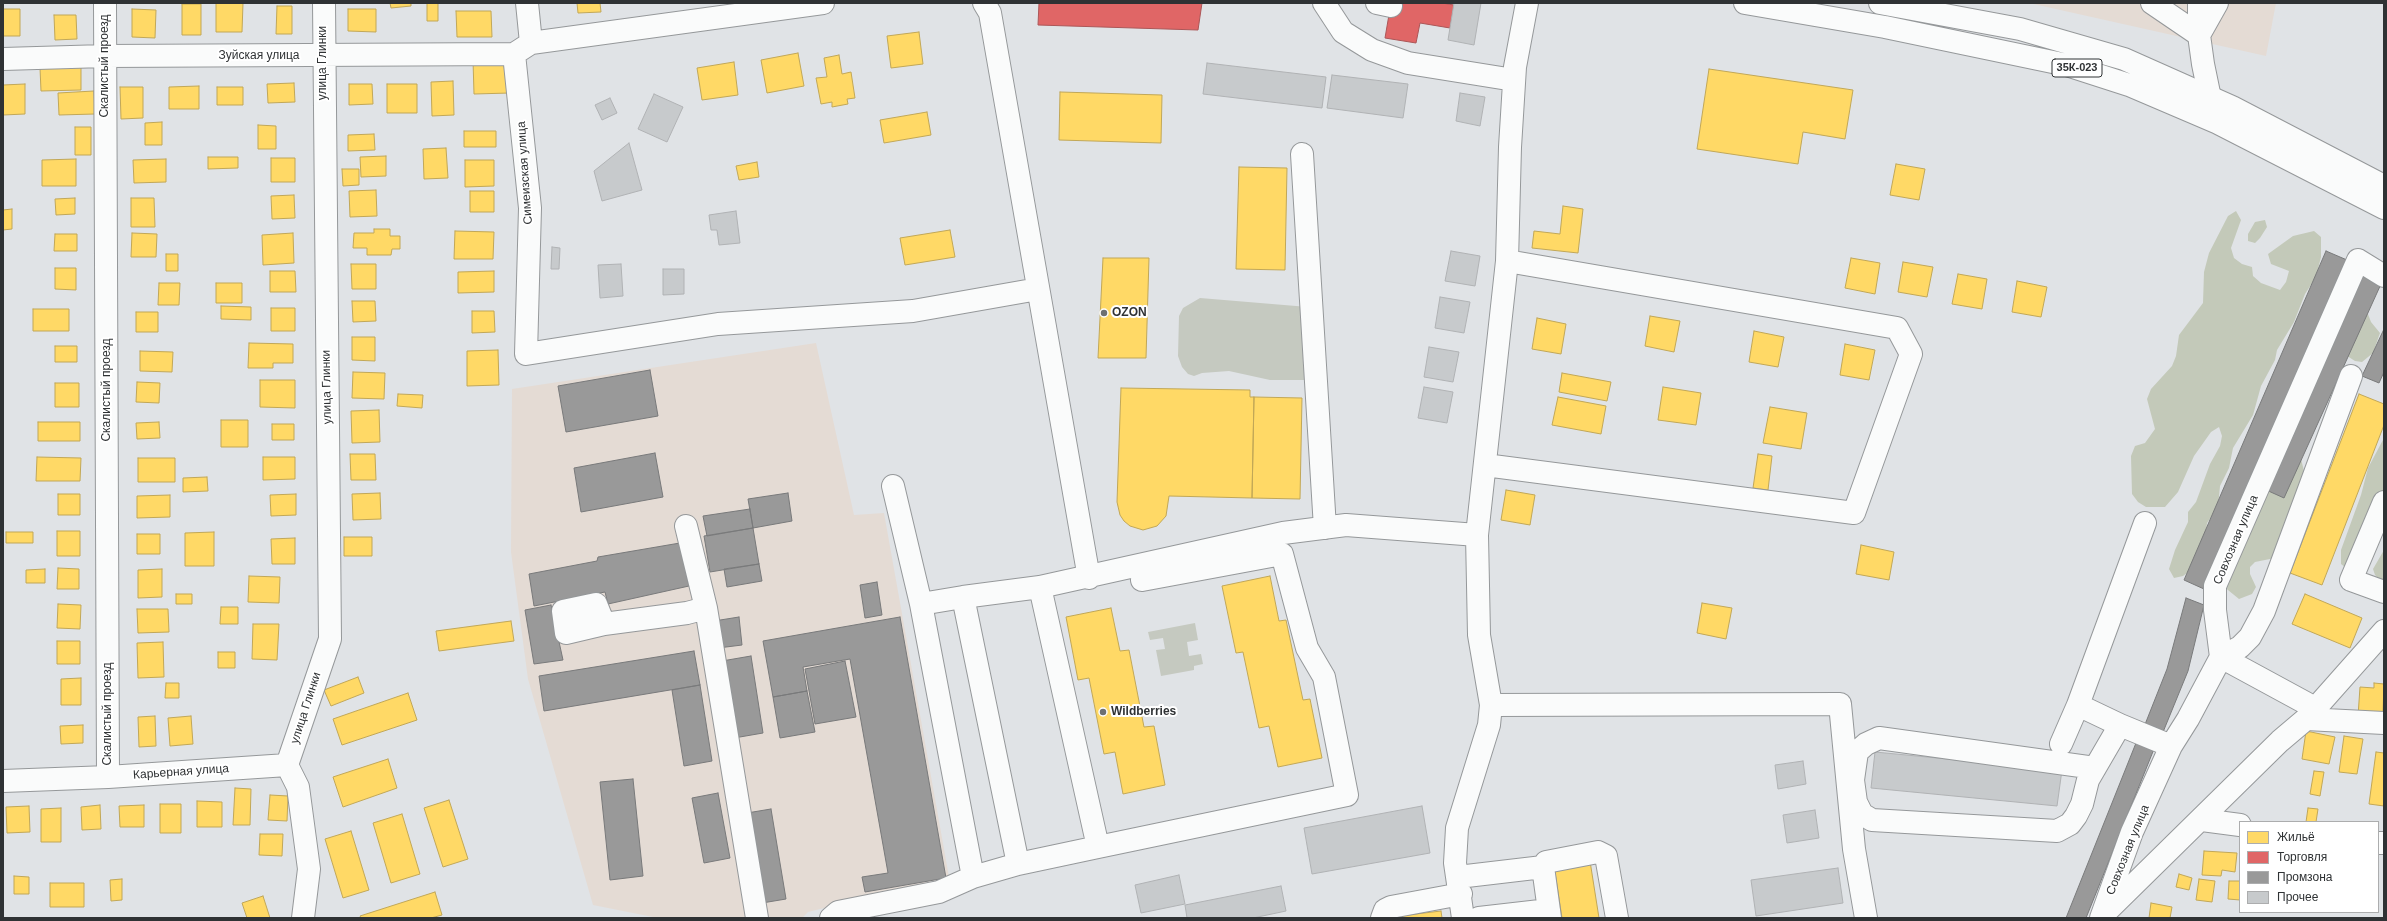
<!DOCTYPE html>
<html>
<head>
<meta charset="utf-8">
<style>
  body { margin:0 }
  #map { position:relative; width:2387px; height:921px; overflow:hidden; background:#e0e3e6; font-family:Arial,sans-serif }
  canvas { display:block }
  .frame { position:absolute; inset:0; border:4px solid #2f3234; pointer-events:none }
  .legend { position:absolute; left:2239px; top:821px; width:140px; height:92px; box-sizing:border-box; background:#fff; border:1px solid #acadae; margin:0; padding:5px 7px; list-style:none; font-size:12px; color:#2f3234 }
  .legend li { display:flex; align-items:center; gap:8px; height:20px }
  .legend b { width:20px; border:1px solid #acadae }
</style>
</head>
<body>
<div id="map">
<canvas width="2387" height="921"></canvas>
<div class="frame"></div>
<ul class="legend">
<li><b style="height:11px;background:#ffd966"></b>Жильё</li>
<li><b style="height:11px;background:#e06666"></b>Торговля</li>
<li><b style="height:11px;background:#999"></b>Промзона</li>
<li><b style="height:11px;background:#c7cacc"></b>Прочее</li>
</ul>
</div>
<script>
const context = document.querySelector('canvas').getContext('2d');
context.lineJoin = 'round';
function fillPath(path, color) { context.fillStyle = color; context.fill(path, 'evenodd'); }
const poly = rows => new Path2D(rows.map(r => 'M' + r).join(''));
function trace(path, color, width, dash) { context.strokeStyle = color; context.lineWidth = width; context.lineCap = dash ? 'butt' : 'round'; context.setLineDash(dash || []); context.stroke(path); }
function drawText(font, color, halo, rows, align = 'center') {
  context.font = font + ' Arial,sans-serif'; context.lineWidth = 4; context.setLineDash([]); context.textBaseline = 'middle'; context.strokeStyle = halo; context.fillStyle = color; for (const [text, x, y, turn = 0] of rows) {
    context.save(); context.translate(x, y); context.rotate((+turn || 0) * Math.PI / 180); context.textAlign = isNaN(turn) ? turn : align; if (halo) context.strokeText(text, 0, 0); context.fillText(text, 0, 0); context.restore();
  }
}
fillPath(poly([
  [2029,3,2276,3,2266,56],
  [816,343,854,515,884,513,949,877,808,912,802,918,658,918,593,905,528,679,511,552,512,389]
]), '#e4dbd4');
fillPath(poly([
  [1200,298,1308,307,1306,380,1270,380,1229,371,1202,373,1194,376,1188,374,1182,367,1178,356,1179,316,1183,308],
  [1195,623,1198,640,1187,642,1189,656,1201,654,1203,664,1194,666,1194,670,1161,676,1156,650,1165,649,1163,638,1150,640,1148,632]
]), '#c5c9c0');
fillPath(poly([
  [2236,211,2241,220,2231,248,2234,258,2242,264,2252,267,2253,276,2261,283,2280,290,2286,282,2289,271,2271,264,2268,254,2293,236,2314,231,2321,237,2321,257,2316,277,2305,294,2294,322,2277,350,2275,360,2261,386,2253,415,2233,448,2229,468,2220,486,2218,507,2207,523,2206,533,2191,570,2183,576,2174,578,2169,569,2175,550,2188,522,2188,512,2196,502,2210,464,2220,446,2222,436,2219,427,2211,432,2194,456,2178,492,2165,507,2146,507,2138,502,2132,494,2131,456,2135,446,2145,443,2155,429,2147,399,2151,389,2172,366,2176,356,2179,335,2203,303,2204,272,2209,253,2228,216],
  [2265,220,2267,227,2260,238,2255,243,2248,241,2248,234,2255,222],
  [2361,296,2371,322,2380,333,2373,353,2362,362,2355,361,2344,354],
  [2384,438,2384,499,2346,568,2341,564,2341,550,2361,495,2368,468],
  [2299,451,2306,479,2275,558,2255,562,2250,567,2250,574,2256,587,2252,594,2239,599,2223,586,2232,535],
  [2384,550,2384,584,2375,575,2373,569]
]), '#c3c9b9');
const homes = poly([
  [216,3,243,3,242,32,216,32,216,3],
  [390,3,411,3,411,6,391,8,390,3],
  [427,3,438,3,438,21,427,21,427,3],
  [577,3,600,3,601,12,578,13,577,3],
  [182,4,201,4,201,35,182,35,182,4],
  [277,6,292,6,292,34,276,34,277,6],
  [3,9,20,9,20,36,3,36,3,9],
  [132,9,156,10,155,38,132,37,132,9],
  [348,9,376,9,376,32,348,31,348,9],
  [456,11,491,11,492,37,457,37,456,11],
  [54,15,76,15,77,39,55,40,54,15],
  [919,32,923,64,891,68,887,36,919,32],
  [798,53,804,86,767,93,761,60,798,53],
  [839,55,842,74,851,72,855,98,847,99,848,104,832,107,832,102,821,104,816,78,827,77,824,58,839,55],
  [473,60,509,60,510,93,474,94,473,60],
  [734,62,738,95,702,100,697,68,734,62],
  [81,67,81,90,41,91,40,68,81,67],
  [1709,69,1853,90,1845,139,1803,132,1798,164,1697,149,1709,69],
  [453,81,454,115,432,116,431,82,453,81],
  [294,83,295,102,268,103,267,84,294,83],
  [25,84,25,114,3,115,3,85,25,84],
  [349,84,372,84,373,104,349,105,349,84],
  [387,84,417,84,417,113,387,113,387,84],
  [199,86,199,109,169,109,169,87,199,86],
  [120,87,143,87,143,118,121,119,120,87],
  [217,87,243,87,243,105,217,105,217,87],
  [94,91,95,114,59,115,58,93,94,91],
  [1060,92,1162,95,1161,143,1059,140,1060,92],
  [927,112,931,135,884,143,880,120,927,112],
  [162,122,162,145,145,145,145,123,162,122],
  [258,125,276,126,276,149,258,149,258,125],
  [75,127,91,127,91,155,75,155,75,127],
  [464,131,496,131,496,147,464,147,464,131],
  [374,134,375,150,348,151,348,135,374,134],
  [446,148,448,178,424,179,423,149,446,148],
  [386,156,386,176,361,177,360,157,386,156],
  [208,157,238,157,238,168,208,169,208,157],
  [271,158,295,158,295,182,271,182,271,158],
  [76,159,76,186,42,186,42,160,76,159],
  [166,159,166,182,134,183,133,160,166,159],
  [465,160,494,160,494,186,465,187,465,160],
  [757,162,759,177,739,180,736,166,757,162],
  [1896,164,1925,169,1919,200,1890,195,1896,164],
  [1239,167,1287,168,1285,270,1236,269,1239,167],
  [342,169,359,169,359,185,343,186,342,169],
  [376,190,377,216,350,217,349,191,376,190],
  [470,191,494,191,494,212,470,212,470,191],
  [294,195,295,218,272,219,271,196,294,195],
  [75,198,75,214,56,215,55,199,75,198],
  [131,198,154,198,155,227,131,227,131,198],
  [1563,206,1583,209,1578,253,1532,248,1534,231,1560,234,1563,206],
  [12,209,12,229,3,230,3,210,12,209],
  [374,229,390,229,390,236,400,236,400,249,392,249,391,255,367,255,367,248,353,248,354,233,374,233,374,229],
  [950,230,955,257,905,265,900,238,950,230],
  [455,231,494,232,493,259,454,259,455,231],
  [132,233,157,234,156,257,131,257,132,233],
  [293,233,294,263,263,265,262,235,293,233],
  [55,234,77,234,77,251,54,251,55,234],
  [166,254,178,254,178,271,166,271,166,254],
  [1103,258,1149,258,1146,358,1098,358,1103,258],
  [1851,258,1880,263,1875,294,1845,288,1851,258],
  [1903,262,1933,267,1927,297,1898,292,1903,262],
  [351,264,376,264,376,289,352,289,351,264],
  [55,268,76,268,76,290,55,289,55,268],
  [270,271,295,271,296,292,270,292,270,271],
  [494,271,494,292,458,293,458,272,494,271],
  [1958,274,1987,279,1982,309,1952,304,1958,274],
  [2017,281,2047,287,2041,317,2012,312,2017,281],
  [159,283,180,283,179,305,158,305,159,283],
  [216,283,242,283,242,303,216,303,216,283],
  [352,301,375,301,376,321,353,322,352,301],
  [221,306,251,307,251,320,221,319,221,306],
  [271,308,295,308,295,331,271,331,271,308],
  [33,309,69,309,69,331,33,331,33,309],
  [472,311,494,311,495,332,472,333,472,311],
  [136,312,158,312,158,332,136,332,136,312],
  [1650,316,1680,321,1674,352,1645,346,1650,316],
  [1537,318,1566,324,1561,354,1532,349,1537,318],
  [1754,331,1784,337,1778,367,1749,362,1754,331],
  [352,337,375,337,375,361,352,360,352,337],
  [249,343,293,344,293,363,273,363,273,368,248,368,249,343],
  [1845,344,1875,350,1869,380,1840,375,1845,344],
  [55,346,77,346,77,362,55,362,55,346],
  [498,350,499,385,467,386,467,351,498,350],
  [140,351,173,352,172,372,140,371,140,351],
  [353,372,385,373,384,399,352,398,353,372],
  [1562,373,1611,382,1607,401,1559,392,1562,373],
  [260,380,295,380,295,408,260,407,260,380],
  [137,382,160,383,159,403,136,402,137,382],
  [55,383,79,383,79,407,55,407,55,383],
  [1663,387,1701,393,1696,425,1658,420,1663,387],
  [1121,388,1250,390,1250,397,1254,397,1252,498,1169,496,1166,516,1157,526,1143,530,1130,526,1124,521,1120,515,1117,502,1121,388],
  [398,394,423,395,422,408,397,406,398,394],
  [2359,394,2384,404,2384,425,2322,585,2290,573,2359,394],
  [1254,397,1302,398,1300,499,1252,498,1254,397],
  [1558,397,1606,406,1601,434,1552,425,1558,397],
  [1770,407,1807,413,1801,449,1763,443,1770,407],
  [379,410,380,442,352,443,351,411,379,410],
  [221,420,248,420,248,447,221,447,221,420],
  [38,422,80,422,80,441,38,441,38,422],
  [159,422,160,438,137,439,136,423,159,422],
  [272,424,294,424,294,440,272,440,272,424],
  [350,454,375,454,376,480,351,480,350,454],
  [1758,454,1772,456,1768,490,1753,488,1758,454],
  [37,457,81,458,80,481,36,481,37,457],
  [263,457,295,457,295,479,263,480,263,457],
  [138,458,175,458,175,482,138,482,138,458],
  [207,477,208,491,183,492,183,478,207,477],
  [1506,490,1535,495,1530,525,1501,520,1506,490],
  [380,493,381,519,353,520,352,494,380,493],
  [58,494,80,494,80,515,58,515,58,494],
  [296,494,296,515,271,516,270,495,296,494],
  [170,495,170,517,137,518,137,496,170,495],
  [57,531,80,531,80,556,57,556,57,531],
  [6,532,33,532,33,543,6,543,6,532],
  [214,532,214,566,185,566,185,533,214,532],
  [137,534,160,534,160,554,137,554,137,534],
  [344,537,372,537,372,556,344,556,344,537],
  [295,538,295,564,272,564,271,539,295,538],
  [1861,545,1894,552,1889,580,1856,574,1861,545],
  [58,568,79,569,79,589,57,589,58,568],
  [45,569,45,583,26,583,26,570,45,569],
  [162,569,162,597,138,598,138,570,162,569],
  [249,576,280,577,279,603,248,602,249,576],
  [1270,576,1279,621,1286,620,1303,700,1310,699,1322,758,1278,767,1269,726,1259,728,1243,652,1236,653,1222,586,1270,576],
  [176,594,192,594,192,604,176,604,176,594],
  [2305,594,2362,618,2350,648,2292,624,2305,594],
  [1702,603,1732,608,1726,639,1697,633,1702,603],
  [58,604,81,605,80,629,57,628,58,604],
  [221,607,238,607,238,624,220,624,221,607],
  [1111,608,1120,651,1129,650,1144,727,1154,726,1165,785,1123,794,1115,752,1104,754,1089,678,1078,680,1066,617,1111,608],
  [137,609,168,609,169,632,138,633,137,609],
  [511,621,514,641,439,651,436,631,511,621],
  [253,624,279,624,277,660,252,659,253,624],
  [57,641,80,641,80,664,57,664,57,641],
  [163,642,164,677,138,678,137,643,163,642],
  [218,652,235,652,235,668,218,668,218,652],
  [358,677,364,693,331,706,324,690,358,677],
  [81,678,81,705,61,705,61,679,81,678],
  [166,683,179,683,179,698,165,698,166,683],
  [2374,683,2384,684,2383,712,2358,716,2360,687,2374,688,2374,683],
  [408,693,417,720,342,745,333,719,408,693],
  [155,716,156,746,139,747,138,717,155,716],
  [191,716,193,744,170,746,168,718,191,716],
  [83,725,83,743,61,744,60,726,83,725],
  [2306,731,2335,737,2329,764,2302,759,2306,731],
  [2344,736,2363,739,2357,774,2339,772,2344,736],
  [2376,752,2384,753,2384,806,2369,804,2376,752],
  [388,759,397,788,343,807,333,777,388,759],
  [2314,771,2324,772,2320,796,2310,794,2314,771],
  [235,788,251,789,250,825,233,825,235,788],
  [270,795,288,796,287,821,268,820,270,795],
  [449,800,468,859,443,867,424,808,449,800],
  [197,801,222,802,222,827,197,827,197,801],
  [160,804,181,804,181,833,160,833,160,804],
  [100,805,101,829,82,830,81,807,100,805],
  [144,805,144,827,120,827,119,806,144,805],
  [29,806,30,832,7,833,6,807,29,806],
  [61,808,61,842,41,842,41,809,61,808],
  [2308,808,2318,809,2316,822,2306,822,2308,808],
  [402,814,420,874,391,883,373,823,402,814],
  [351,831,369,890,343,898,325,839,351,831],
  [260,834,283,834,282,856,259,855,260,834],
  [2204,851,2237,853,2235,872,2222,870,2221,876,2202,875,2204,851],
  [1590,861,1599,918,1562,918,1554,866,1590,861],
  [2179,874,2192,878,2189,890,2176,887,2179,874],
  [14,876,29,877,29,894,14,894,14,876],
  [122,879,122,900,111,901,110,880,122,879],
  [2199,879,2215,881,2212,902,2196,900,2199,879],
  [2229,881,2240,881,2240,900,2228,899,2229,881],
  [50,883,84,883,84,907,50,907,50,883],
  [435,892,442,915,431,918,361,918,360,916,435,892],
  [263,896,270,918,247,918,242,903,263,896],
  [2151,903,2172,907,2170,918,2149,918,2151,903],
  [1441,911,1442,918,1400,918,1399,916,1441,911]
]);
fillPath(homes, '#ffd966');
trace(homes, '#c1a757', 1);
const shops = poly([
  [1039,3,1202,3,1198,30,1038,25,1039,3],
  [1391,3,1442,3,1454,5,1450,28,1420,23,1416,43,1385,38,1391,3]
]);
fillPath(shops, '#e06666');
trace(shops, '#ab5657', 1);
const industry = poly([
  [2326,251,2347,260,2204,589,2184,580,2326,251],
  [2362,275,2381,284,2284,498,2264,489,2362,275],
  [2384,329,2384,372,2379,383,2362,376,2384,329],
  [650,370,658,416,566,432,558,386,650,370],
  [655,453,663,497,581,512,574,468,655,453],
  [788,493,792,521,753,528,748,499,788,493],
  [750,509,753,528,707,536,703,516,750,509],
  [753,528,759,564,710,572,704,536,753,528],
  [680,543,689,586,608,604,605,592,534,606,529,574,597,561,598,557,680,543],
  [759,564,762,581,727,587,724,569,759,564],
  [877,582,882,615,865,618,860,585,877,582],
  [2186,598,2204,605,2188,671,2161,737,2142,732,2167,669,2186,598],
  [551,605,563,660,534,664,525,610,551,605],
  [739,617,742,645,718,648,714,621,739,617],
  [900,617,946,878,865,892,862,877,888,873,850,659,803,667,807,691,773,697,763,641,900,617],
  [694,651,700,685,544,711,539,676,694,651],
  [751,656,763,733,734,738,722,661,751,656],
  [845,661,856,717,815,724,805,669,845,661],
  [700,685,712,761,684,766,672,690,700,685],
  [807,691,815,732,780,738,773,697,807,691],
  [2136,743,2154,749,2086,918,2066,918,2136,743],
  [633,779,643,876,610,880,600,782,633,779],
  [718,793,730,858,704,863,692,798,718,793],
  [771,809,786,899,762,903,747,813,771,809]
]);
fillPath(industry, '#999');
trace(industry, '#797a7b', 1);
const building = poly([
  [1454,3,1481,3,1474,45,1448,40,1454,3],
  [1207,63,1326,77,1322,108,1203,94,1207,63],
  [1332,75,1408,84,1403,118,1327,108,1332,75],
  [1460,93,1485,97,1480,126,1456,121,1460,93],
  [654,94,683,107,667,142,638,129,654,94],
  [610,98,617,113,602,120,595,105,610,98],
  [629,143,642,190,602,201,594,171,629,143],
  [736,211,740,243,719,245,717,230,711,230,709,215,736,211],
  [552,247,560,248,559,269,551,269,552,247],
  [1451,251,1480,256,1475,286,1445,281,1451,251],
  [621,264,623,296,600,298,598,265,621,264],
  [663,269,684,269,684,294,663,295,663,269],
  [1440,297,1470,302,1464,333,1435,328,1440,297],
  [1429,347,1459,352,1453,382,1424,377,1429,347],
  [1424,387,1453,392,1447,423,1418,418,1424,387],
  [1875,752,2062,770,2057,806,1871,788,1875,752],
  [1803,761,1806,784,1778,789,1775,765,1803,761],
  [1422,806,1430,853,1312,874,1304,828,1422,806],
  [1815,810,1819,838,1787,843,1783,815,1815,810],
  [1838,868,1843,903,1756,916,1751,880,1838,868],
  [1179,875,1185,904,1141,913,1135,885,1179,875],
  [1281,886,1286,911,1253,918,1187,918,1185,905,1281,886]
]);
fillPath(building, '#c7cacc');
trace(building, '#b0b2b4', 1);
const minor = poly([
  [105,3,108,777],
  [527,3,531,43,514,54,530,208,526,354,718,324,913,311,1038,289],
  [984,3,990,13,1089,578],
  [1324,3,1343,32,1372,50,1408,63,1514,80],
  [1377,3,1391,6],
  [2152,3,2199,35,2217,3],
  [2199,3,2199,35,2203,64,2210,98],
  [531,43,823,3],
  [3,59,105,56,514,54],
  [1302,154,1325,528],
  [1485,465,1854,513,1911,354,1897,328,1507,261],
  [893,486,921,604],
  [2384,502,2351,580,2384,592],
  [686,526,706,608,757,918],
  [1040,587,1098,847],
  [963,597,1018,864],
  [604,624,566,633,563,611,596,604,604,624,687,613,706,608],
  [2221,657,2240,647,2250,637,2264,611,2351,376],
  [2221,657,2315,708],
  [1491,705,1840,704,1854,849,1866,918],
  [2306,719,2384,723],
  [2120,725,2078,705,2145,523],
  [2061,744,2078,705],
  [287,765,330,639,324,3],
  [287,765,298,787,309,869,303,918],
  [2095,768,1879,738,1866,744,1857,752,1853,780,1856,802,1862,814,1872,820,2057,831,2070,824,2076,816,2082,804,2088,780,2120,725,2171,746],
  [3,781,108,777,287,765],
  [2202,820,2240,825],
  [2378,843,2384,843],
  [973,877,1018,864,1098,847,1347,795,1324,677,1307,648,1282,554,1142,580],
  [1458,877,1543,867],
  [2107,911,2280,741,2306,719,2384,631],
  [831,918,838,912,939,892,973,877,921,604,963,597,1040,587,1283,533,1346,525,1477,535,1507,261,1510,147,1515,67,1527,3],
  [1382,918,1385,910,1391,907,1461,894],
  [1463,918,1455,863,1457,828,1489,725,1491,705,1479,635,1477,535],
  [1479,918,1549,910],
  [1550,918,1543,867,1546,862,1598,852,1606,856,1617,918],
  [2101,918,2132,832,2171,746,2188,719,2221,657,2215,610,2215,586,2358,260,2384,276]
]);
const major = poly([
  [1745,3,1885,27,2067,65,2129,85,2218,123,2384,208],
  [1880,3,2020,29,2124,59,2232,107,2384,186]
]);
trace(minor, '#95989a', 24);
trace(major, '#95989a', 24);
trace(minor, '#fafbfb', 22);
trace(major, '#fafbfb', 22);
for (const [x, y, r, color] of [
  [1104,313,4,"#6d7072"],
  [1103,712,4,"#6d7072"]
]) { const dot = new Path2D(); dot.arc(x, y, r, 0, 2 * Math.PI); context.fillStyle = color; context.fill(dot); trace(dot, '#fff', 1.5); }
for (const [x, y, w] of [
  [2077,68,50]
]) { const box = new Path2D(); box.roundRect(x - w / 2, y - 9, w, 18, 3); context.fillStyle = '#fff'; context.fill(box); trace(box, '#2f3234', 1); }
drawText('bold 11px', '#2f3234', null, [
  ["35К-023",2077,68]
]);
drawText('12px', '#2f3234', '#fff', [
  ["Зуйская улица",259,56],
  ["улица Глинки",323,63,-90],
  ["Скалистый проезд",105,66,-90],
  ["Симеизская улица",525,173,-94],
  ["улица Глинки",327,387,-91],
  ["Скалистый проезд",107,390,-90],
  ["Совхозная улица",2236,540,-67],
  ["улица Глинки",306,708,-72],
  ["Скалистый проезд",108,714,-90],
  ["Карьерная улица",181,772,-4],
  ["Совхозная улица",2128,850,-68]
]);
drawText('bold 12px', '#2f3234', '#fff', [
  ["OZON",1112,313],
  ["Wildberries",1111,712]
], 'left');
</script>
</body>
</html>
